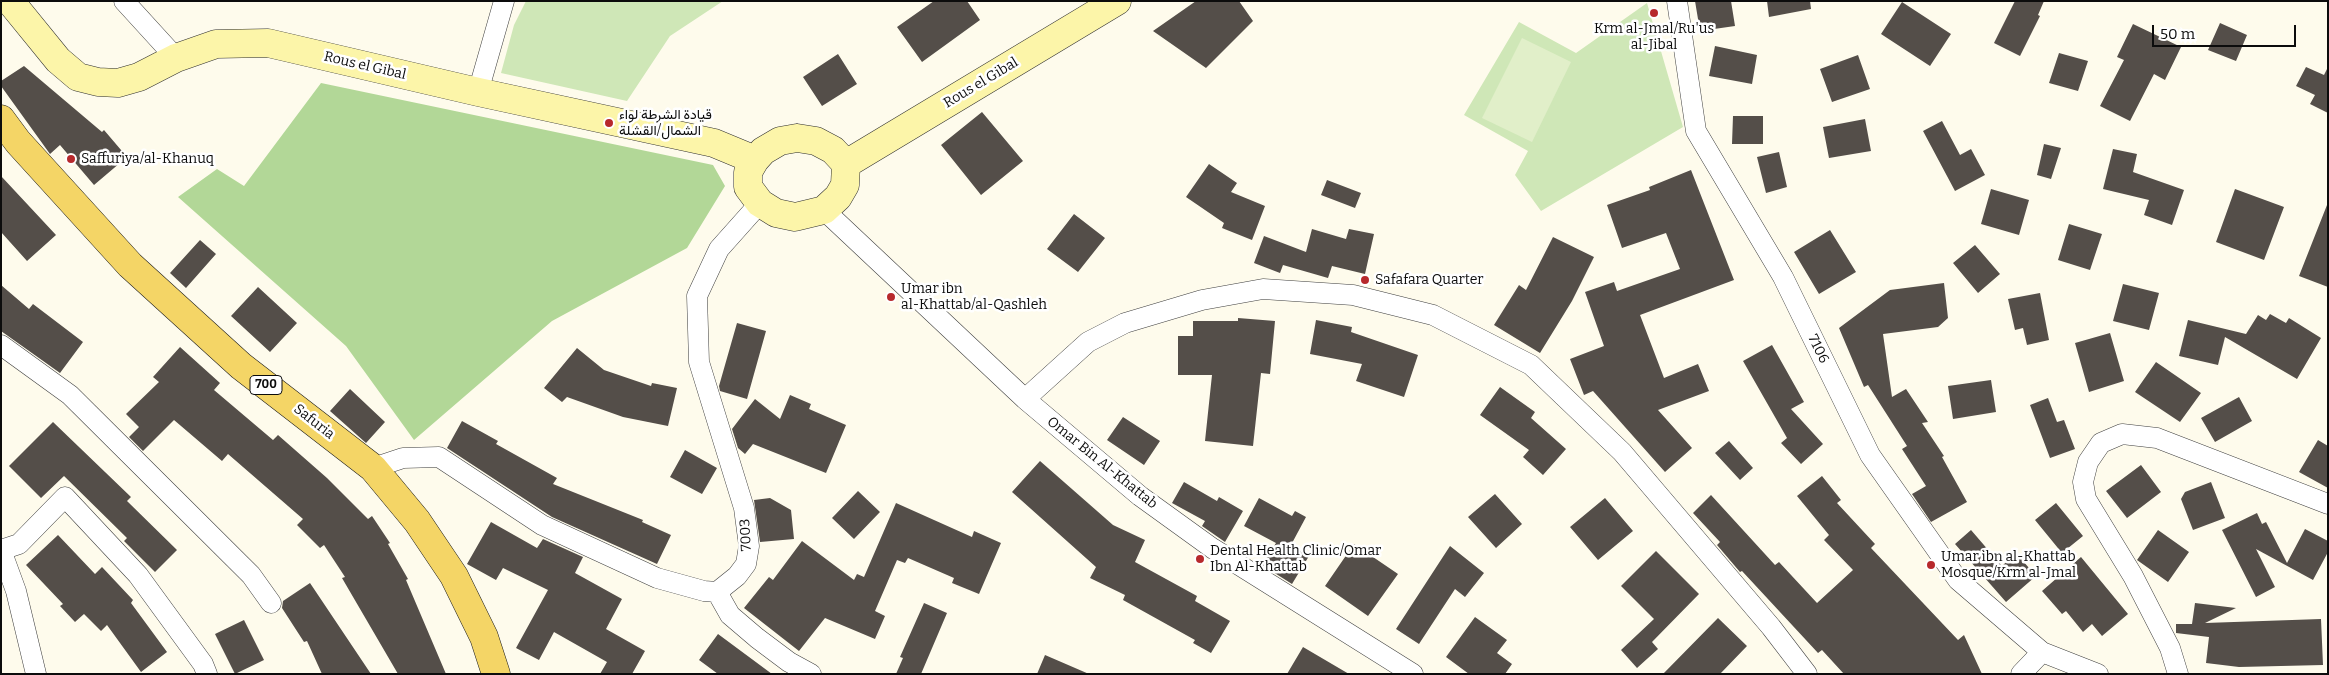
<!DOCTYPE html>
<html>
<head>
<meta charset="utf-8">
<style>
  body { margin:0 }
  #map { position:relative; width:2329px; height:675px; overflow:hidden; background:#fefbec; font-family:Bitter,serif }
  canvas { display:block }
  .frame { position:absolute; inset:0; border:2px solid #0c0c0c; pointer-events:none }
  .scale { position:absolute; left:2152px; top:25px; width:144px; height:22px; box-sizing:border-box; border:2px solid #0c0c0c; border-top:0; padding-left:6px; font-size:15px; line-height:18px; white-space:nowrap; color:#0c0c0c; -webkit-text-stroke:4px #fff; paint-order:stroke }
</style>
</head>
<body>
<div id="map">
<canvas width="2329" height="675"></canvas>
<div class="frame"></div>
<div class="scale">50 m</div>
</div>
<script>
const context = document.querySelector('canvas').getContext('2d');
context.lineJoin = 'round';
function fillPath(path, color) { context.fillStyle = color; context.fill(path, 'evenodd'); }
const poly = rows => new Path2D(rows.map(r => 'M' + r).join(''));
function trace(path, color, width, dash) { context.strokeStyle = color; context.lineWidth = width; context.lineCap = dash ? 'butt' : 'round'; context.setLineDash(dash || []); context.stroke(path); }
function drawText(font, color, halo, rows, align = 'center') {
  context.font = font + ' Bitter,Vazirmatn,serif'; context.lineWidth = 5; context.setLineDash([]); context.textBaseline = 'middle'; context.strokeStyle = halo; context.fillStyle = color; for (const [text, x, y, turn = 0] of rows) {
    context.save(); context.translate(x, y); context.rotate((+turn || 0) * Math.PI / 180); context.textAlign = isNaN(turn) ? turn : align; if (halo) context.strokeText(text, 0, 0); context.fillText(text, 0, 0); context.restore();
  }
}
fillPath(poly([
  [526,1,723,1,670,36,627,101,501,73,514,25],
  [1647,3,1683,127,1541,211,1515,175,1528,151,1464,115,1519,22,1576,53]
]), '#cfe7b7');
fillPath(poly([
  [321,83,713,165,725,186,687,248,552,321,414,440,346,346,178,197,217,169,244,186]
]), '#b2d797');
fillPath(poly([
  [1522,38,1571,62,1532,142,1482,118]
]), '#e1efc9');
fillPath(poly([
  [934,1,967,1,980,20,922,62,897,27],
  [1196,1,1239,1,1253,21,1206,68,1153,31],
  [1695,1,1731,1,1735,26,1700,31],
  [1767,1,1810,1,1811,9,1769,17],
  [2015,1,2044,1,2038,15,2040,16,2020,56,1994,43],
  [1902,2,1951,34,1930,66,1881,34],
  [2220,23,2247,35,2236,61,2208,50],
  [2133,24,2181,47,2165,80,2154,74,2130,121,2100,106,2124,60,2117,57],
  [1715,46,1757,55,1752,84,1709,76],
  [2059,53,2088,61,2078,91,2049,83],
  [838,54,857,84,822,106,803,77],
  [1858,55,1870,89,1832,102,1820,69],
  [24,66,102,132,104,130,127,157,94,185,60,145,50,154,1,86,1,81],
  [2306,67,2324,75,2328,67,2328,113,2310,104,2315,95,2296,86],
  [982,112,1023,161,981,195,941,145],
  [1733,116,1763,116,1763,144,1732,144],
  [1865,119,1871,151,1829,158,1823,127],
  [1942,121,1960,155,1971,149,1985,175,1955,191,1923,131],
  [2044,144,2061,148,2051,179,2037,175],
  [2113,149,2137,154,2133,172,2184,190,2172,225,2144,215,2149,200,2103,189],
  [1779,152,1787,187,1766,193,1757,157],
  [1209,164,1237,183,1231,192,1265,206,1252,240,1222,228,1224,223,1186,197],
  [1691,170,1734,280,1640,315,1664,378,1698,364,1709,391,1658,410,1692,448,1665,472,1593,391,1584,395,1570,359,1604,346,1585,292,1614,282,1617,291,1680,269,1666,233,1622,248,1607,205,1650,190,1649,187],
  [1,176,56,235,27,261,1,232],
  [1327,180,1361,193,1355,208,1321,195],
  [1991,189,2029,200,2019,235,1981,224],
  [2235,189,2284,207,2264,260,2216,242],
  [2327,205,2328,205,2328,287,2299,276],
  [1074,214,1105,238,1078,272,1047,249],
  [2069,224,2102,234,2090,270,2058,260],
  [1312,229,1346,239,1349,229,1374,234,1365,274,1332,266,1328,278,1283,265,1280,273,1254,263,1264,236,1306,252],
  [1830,230,1856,272,1819,294,1794,252],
  [1553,237,1594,257,1572,301,1540,353,1494,325,1519,285,1526,290],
  [200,240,216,254,186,288,170,273],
  [1975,245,2000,274,1978,293,1953,263],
  [1944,283,1948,318,1938,327,1883,334,1892,397,1906,389,1928,422,1922,423,1944,456,1942,457,1967,502,1931,522,1912,494,1926,486,1902,449,1907,446,1868,385,1864,387,1839,328,1890,290],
  [2123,284,2159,293,2149,330,2113,321],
  [1,285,29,309,33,304,83,342,60,373,1,331],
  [258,287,297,323,270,352,231,316],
  [2040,293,2049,340,2027,345,2023,328,2015,330,2008,299],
  [2270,314,2286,323,2289,318,2321,338,2297,379,2225,337,2218,365,2179,356,2188,320,2246,334,2258,315,2266,320],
  [1238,318,1275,321,1270,374,1261,373,1253,446,1205,441,1212,375,1178,375,1178,336,1193,336,1193,321,1238,321],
  [1316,320,1352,327,1351,332,1418,355,1404,397,1356,381,1362,364,1310,354],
  [737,323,766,331,747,399,720,391,719,386],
  [2110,333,2124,381,2089,392,2075,343],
  [1772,345,1804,402,1791,409,1823,444,1801,464,1781,443,1787,438,1743,361],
  [180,347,220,383,214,390,273,440,278,435,327,478,368,519,372,516,390,543,388,544,408,579,406,580,446,674,398,674,342,578,345,577,324,545,320,548,297,525,303,519,228,454,222,461,174,420,143,451,129,437,139,427,126,414,159,382,153,377],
  [577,348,604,370,651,386,652,383,677,388,668,426,623,417,567,397,562,402,544,388],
  [2156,362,2201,393,2180,422,2135,392],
  [1991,380,1996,412,1953,419,1948,386],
  [1500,387,1535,412,1531,418,1566,449,1543,475,1523,457,1529,450,1480,415],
  [350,389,385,422,366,443,330,411],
  [790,395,811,404,809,409,846,425,826,473,753,444,745,454,738,448,732,429,755,399,780,419],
  [2239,397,2252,421,2215,442,2201,418],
  [2048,398,2057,422,2064,420,2075,449,2050,458,2030,405],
  [1123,417,1160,441,1144,465,1107,440],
  [462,421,498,441,496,444,557,478,553,484,643,520,642,522,671,535,657,564,552,517,447,448],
  [53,422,131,497,127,501,177,550,155,572,124,541,127,538,64,476,41,498,9,466],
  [2318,440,2328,446,2328,488,2299,472],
  [1729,441,1753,468,1740,480,1715,453],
  [685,450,717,468,702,494,670,477],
  [1040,461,1113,525,1145,540,1135,562,1197,596,1195,601,1230,621,1211,653,1193,643,1195,640,1123,600,1125,595,1090,578,1096,567,1012,492],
  [2141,465,2161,492,2127,518,2106,491],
  [1822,476,1841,500,1837,503,1875,544,1871,548,1958,640,1964,635,1982,674,1844,674,1822,650,1818,653,1742,571,1740,572,1717,545,1720,542,1693,513,1711,495,1775,565,1779,562,1817,603,1853,570,1824,540,1829,535,1797,496],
  [1184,482,1217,501,1219,497,1243,511,1225,542,1202,526,1205,521,1172,503],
  [2211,482,2225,518,2193,530,2181,499,2185,492],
  [858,491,880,512,854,539,832,518],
  [1495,494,1522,524,1496,548,1468,517],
  [770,498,791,510,794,539,760,542,754,500],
  [1259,498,1292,516,1295,511,1306,517,1291,545,1309,556,1292,584,1262,565,1276,543,1244,526],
  [1605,498,1633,531,1598,560,1570,527],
  [896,503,972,537,974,531,1001,543,979,594,952,583,954,578,908,558,905,563,897,560,875,611,885,616,875,639,825,618,799,651,744,608,769,577,773,580,802,541,854,580,857,574,864,577],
  [2056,503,2083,536,2062,553,2035,520],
  [2257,513,2262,524,2266,522,2287,563,2305,529,2328,541,2328,552,2313,580,2256,549,2275,587,2256,597,2222,530],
  [491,522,537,548,543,539,583,557,575,573,622,599,606,629,645,651,632,674,600,674,607,662,554,632,539,660,516,648,548,590,503,568,496,580,467,564],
  [1971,530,2002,566,2016,553,2036,576,2006,602,1955,544],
  [2158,530,2189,552,2168,582,2137,560],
  [58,535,95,574,102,567,133,600,131,603,167,652,141,672,107,625,101,631,84,614,75,622,60,606,63,604,26,565],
  [1354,544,1398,574,1368,616,1325,586],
  [1450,546,1484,573,1465,597,1455,589,1419,644,1396,629],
  [1656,551,1699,594,1652,642,1658,649,1637,668,1621,650,1654,619,1621,586],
  [2081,557,2128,614,2102,636,2092,624,2083,632,2066,611,2062,614,2042,591],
  [310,583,371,674,322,674,307,641,304,642,282,608,283,601],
  [924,603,947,613,921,674,896,674,903,658,900,657],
  [2195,603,2236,608,2205,623,2321,619,2323,665,2239,667,2206,663,2209,637,2176,633,2176,624,2192,624],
  [1475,617,1507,640,1497,653,1512,664,1505,674,1469,674,1446,657],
  [1718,618,1747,646,1720,674,1663,674],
  [244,620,264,660,235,674,215,634],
  [718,634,772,674,718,674,699,660],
  [1303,647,1349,674,1287,674],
  [1045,655,1089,674,1037,674]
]), '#544e49');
const street = poly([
  [124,1,176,58],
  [1677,1,1696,131,1783,277,1870,455,1958,580,2042,652,2098,674],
  [478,92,504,1],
  [824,210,1025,399,1140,496,1212,548,1413,674],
  [1,345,70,395,251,575,271,603],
  [1025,399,1088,342,1125,323,1202,300,1263,289,1353,295,1433,315,1531,365,1622,452,1771,627,1807,674],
  [373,468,403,458,439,457,542,525,657,578,704,591,717,592,737,576,746,564,749,546,744,508,699,362,697,296,719,249,760,203],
  [1,550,19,544,65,497,138,575,203,664,207,674],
  [1,550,16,591,36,674],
  [717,592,730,615,757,638,789,662,811,674],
  [2021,674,2042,652],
  [2178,674,2170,648,2133,576,2086,499,2083,482,2088,462,2101,443,2122,434,2157,438,2328,504]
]);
const secondary = poly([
  [10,1,58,60,78,77,98,82,118,83,139,77,176,58,216,44,268,43,478,92,714,143,755,160],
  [797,138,816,141,833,150,846,164,845,185,838,197,824,210,795,217,776,213,760,203,748,187,748,172,755,160,763,151,780,141,797,138],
  [846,164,1117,1]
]);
const primary = poly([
  [1,119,18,142,130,265,241,366,373,468,417,521,454,576,484,637,496,674]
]);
trace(street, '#3f3f3f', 21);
trace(secondary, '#2e2e2e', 29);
trace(primary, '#1d1d1d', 29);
trace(street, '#fff', 20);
trace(secondary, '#fcf5a9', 28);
trace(primary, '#f4d566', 28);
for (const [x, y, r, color] of [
  [1654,13,5,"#b7292c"],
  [609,123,5,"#b7292c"],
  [71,159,5,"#b7292c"],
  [1365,280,5,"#b7292c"],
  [891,297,5,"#b7292c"],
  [1200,559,5,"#b7292c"],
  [1931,565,5,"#b7292c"]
]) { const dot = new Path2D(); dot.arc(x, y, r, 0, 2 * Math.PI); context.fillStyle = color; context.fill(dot); trace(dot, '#fff', 2); }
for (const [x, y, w] of [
  [266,385,32]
]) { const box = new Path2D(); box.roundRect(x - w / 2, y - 9.5, w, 19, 4); context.fillStyle = '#fff'; context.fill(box); trace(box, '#0c0c0c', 1); }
drawText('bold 12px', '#0c0c0c', null, [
  ["700",266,385]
]);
drawText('14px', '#0c0c0c', '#fff', [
  ["Krm al-Jmal/Ru'us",1654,29,"center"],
  ["al-Jibal",1654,45,"center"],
  ["قيادة الشرطة لواء",619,115],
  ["الشمال/القشلة",619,131],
  ["Saffuriya/al-Khanuq",81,159],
  ["Safafara Quarter",1375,280],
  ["Umar ibn",901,289],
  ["al-Khattab/al-Qashleh",901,305],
  ["Dental Health Clinic/Omar",1210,551],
  ["Ibn Al-Khattab",1210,567],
  ["Umar ibn al-Khattab",1941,557],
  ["Mosque/Krm al-Jmal",1941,573]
], 'left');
drawText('14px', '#0c0c0c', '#fff', [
  ["Rous el Gibal",365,66,13],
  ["Rous el Gibal",981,83,-31],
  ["7106",1818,349,64],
  ["Safuria",314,422,38],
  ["Omar Bin Al-Khattab",1102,463,39],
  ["7003",746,535,-93]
]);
</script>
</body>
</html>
